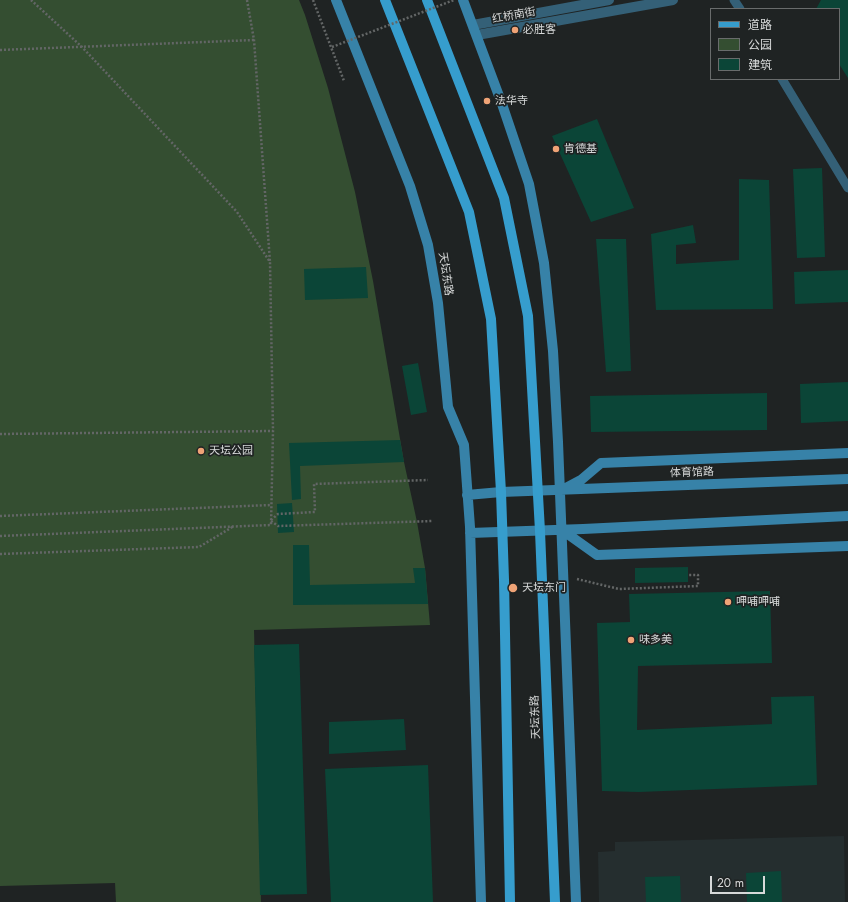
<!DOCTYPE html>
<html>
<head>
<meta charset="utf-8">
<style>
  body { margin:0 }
  #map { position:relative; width:848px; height:902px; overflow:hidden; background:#1f2323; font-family:Jost,"Noto Sans SC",sans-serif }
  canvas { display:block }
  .legend { position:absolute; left:710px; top:8px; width:130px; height:72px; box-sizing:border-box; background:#1f2323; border:1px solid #696c6c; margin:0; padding:5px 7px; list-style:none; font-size:12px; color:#d7d9d9 }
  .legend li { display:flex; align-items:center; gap:8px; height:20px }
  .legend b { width:20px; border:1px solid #696c6c }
  .scale { position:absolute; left:710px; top:876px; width:55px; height:18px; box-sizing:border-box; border:2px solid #d7d9d9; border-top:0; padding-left:5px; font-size:12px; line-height:14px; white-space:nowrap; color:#d7d9d9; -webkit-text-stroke:3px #1f2323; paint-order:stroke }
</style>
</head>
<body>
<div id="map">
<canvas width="848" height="902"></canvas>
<ul class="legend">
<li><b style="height:5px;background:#369dcd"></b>道路</li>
<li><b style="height:11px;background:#344e31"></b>公园</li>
<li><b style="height:11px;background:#0b4537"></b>建筑</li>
</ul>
<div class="scale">20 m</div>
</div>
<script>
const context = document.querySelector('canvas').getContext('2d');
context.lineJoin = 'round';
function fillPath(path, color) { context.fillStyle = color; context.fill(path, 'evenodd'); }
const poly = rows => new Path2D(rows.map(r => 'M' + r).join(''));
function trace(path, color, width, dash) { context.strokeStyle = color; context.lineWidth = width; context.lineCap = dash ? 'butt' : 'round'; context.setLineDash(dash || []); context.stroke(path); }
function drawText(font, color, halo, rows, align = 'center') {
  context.font = font + ' Jost,"Noto Sans SC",sans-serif'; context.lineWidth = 3.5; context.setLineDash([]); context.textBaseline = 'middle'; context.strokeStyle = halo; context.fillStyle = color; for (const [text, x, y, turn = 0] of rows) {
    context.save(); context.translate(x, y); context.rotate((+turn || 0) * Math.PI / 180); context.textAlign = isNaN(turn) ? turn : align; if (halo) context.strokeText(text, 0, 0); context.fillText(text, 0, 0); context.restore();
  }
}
fillPath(poly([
  [844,836,845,902,599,902,598,852,615,851,615,842]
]), '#252e2f');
fillPath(poly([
  [0,0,299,0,305,15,328,88,355,192,373,281,404,462,417,522,425,568,430,625,254,630,261,902,116,902,115,883,0,886]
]), '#344e31');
fillPath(poly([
  [821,0,848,0,848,78,839,64,839,9,816,9],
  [597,119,634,208,591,222,552,136],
  [822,168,825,257,797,258,793,169],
  [739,179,769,180,773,309,656,310,651,234,693,225,696,243,676,245,676,264,739,260],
  [596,239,626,239,631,371,606,372],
  [366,267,368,298,305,300,304,269],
  [848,270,848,302,795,304,794,272],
  [418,363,427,412,411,415,402,366],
  [848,382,848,421,801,423,800,384],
  [767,393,767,430,591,432,590,396],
  [400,440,404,462,300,466,301,499,292,500,289,443],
  [292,503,294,532,278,533,277,504],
  [293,545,309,545,310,585,415,583,413,568,425,568,428,604,293,605],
  [688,567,688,582,635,583,635,568],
  [770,591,772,663,638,666,637,730,772,724,771,697,814,696,817,785,639,792,602,791,597,623,630,622,629,594],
  [299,644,307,894,260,895,254,645],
  [404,719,406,750,329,754,329,722],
  [428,765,433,902,331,902,325,769],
  [781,871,782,902,747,902,746,873],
  [680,876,681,902,646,902,645,877]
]), '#0b4537');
trace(poly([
  [247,0,254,40,270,262],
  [313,0,344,81],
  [0,50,254,40],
  [0,434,273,431],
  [0,516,271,505],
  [271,520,278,514,315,512,314,484,428,480],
  [271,521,278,526,433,521],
  [0,536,271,525,273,431,270,262,237,212,82,47,31,0],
  [0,554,199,547,234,526],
  [577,579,619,589,698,586,698,575,688,575]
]), '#636666', 2.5, [2, 2]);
trace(poly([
  [734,0,740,9],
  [782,79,848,188]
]), '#346077', 9);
trace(poly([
  [473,25,609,0],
  [477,35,673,0]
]), '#346077', 10);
trace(poly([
  [336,0,410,186,428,245,438,303,448,407,464,445,470,527,481,902],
  [463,0,502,104,529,184,544,263,553,351,558,442,576,902],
  [566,488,581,480,601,463,848,453],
  [467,495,501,492,848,479],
  [562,530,597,555,848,546],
  [470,533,583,529,848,516]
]), '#3782a8', 10);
trace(poly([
  [385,0,469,212,491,319,501,492,504,580,510,902],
  [427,0,504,198,528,316,540,531,555,902]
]), '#369dcd', 10);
trace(poly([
  [332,47,454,0]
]), '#636666', 2.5, [2, 2]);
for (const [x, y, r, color] of [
  [515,30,4,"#efa376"],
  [487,101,4,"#efa376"],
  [556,149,4,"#efa376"],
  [201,451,4,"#efa376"],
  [513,588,5,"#efa376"],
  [728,602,4,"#efa376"],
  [631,640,4,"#efa376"]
]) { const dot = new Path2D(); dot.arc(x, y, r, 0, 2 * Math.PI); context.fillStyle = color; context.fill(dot); trace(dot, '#1f2323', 1.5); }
drawText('11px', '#d7d9d9', '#1f2323', [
  ["红桥南街",514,16,-10],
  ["天坛东路",445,274,81],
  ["体育馆路",692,473,-2],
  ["天坛东路",536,717,-92]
]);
drawText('11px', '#d7d9d9', '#1f2323', [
  ["必胜客",523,30],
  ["法华寺",495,101],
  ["肯德基",564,149],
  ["天坛公园",209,451],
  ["天坛东门",522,588],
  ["呷哺呷哺",736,602],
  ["味多美",639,640]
], 'left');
</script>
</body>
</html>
